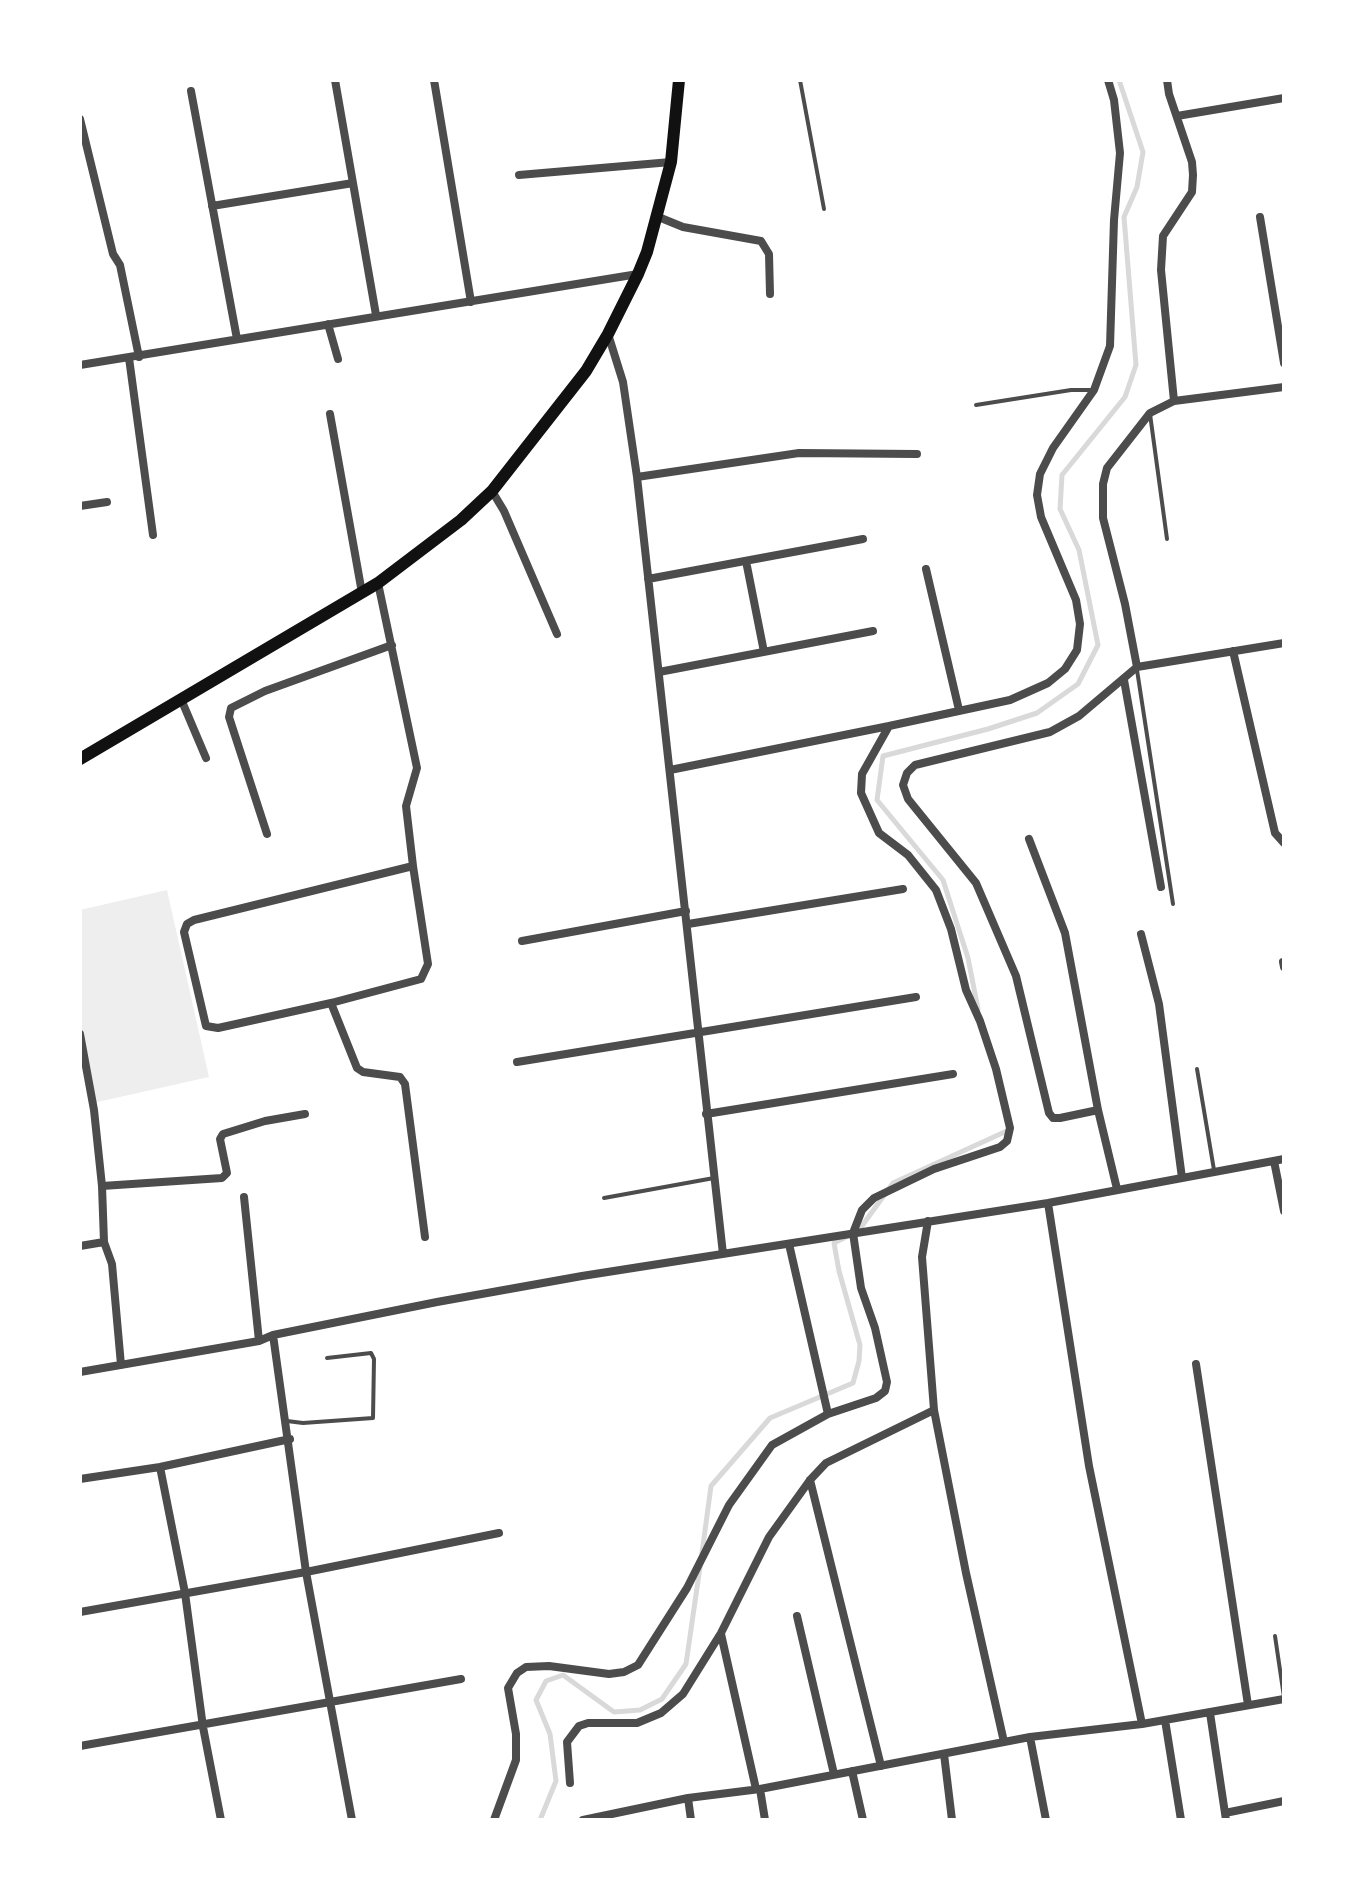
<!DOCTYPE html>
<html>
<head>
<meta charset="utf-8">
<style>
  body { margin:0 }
  #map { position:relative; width:1364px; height:1900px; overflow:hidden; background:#fff; font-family:"Alegreya Sans",sans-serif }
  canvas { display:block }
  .frame { position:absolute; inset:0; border:82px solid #fff; pointer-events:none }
</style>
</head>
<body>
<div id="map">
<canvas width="1364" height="1900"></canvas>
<div class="frame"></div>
</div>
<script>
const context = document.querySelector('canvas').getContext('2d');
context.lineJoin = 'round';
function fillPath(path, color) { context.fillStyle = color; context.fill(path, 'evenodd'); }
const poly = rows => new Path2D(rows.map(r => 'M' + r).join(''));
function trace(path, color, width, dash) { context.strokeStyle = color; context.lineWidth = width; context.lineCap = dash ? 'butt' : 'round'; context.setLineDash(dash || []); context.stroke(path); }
fillPath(poly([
  [167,890,209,1077,93,1103,80,1016,80,910]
]), '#eee');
trace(poly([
  [978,1009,968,958,943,880,877,800,883,756,988,729,1037,713,1078,684,1098,645,1079,550,1060,509,1062,475,1125,397,1136,365,1124,217,1137,187,1143,152,1119,80],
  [859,1230,893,1183,1009,1130],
  [702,1553,711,1486,770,1418,853,1383,859,1361,860,1345,839,1271,834,1243,846,1237],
  [540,1820,556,1781,550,1734,536,1700,546,1681,563,1675,614,1712,640,1710,662,1699,686,1664,700,1567]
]), '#d9d9d9', 5);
trace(poly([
  [800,80,824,209],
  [976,405,1071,390,1092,390],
  [1150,414,1167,539],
  [1137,670,1173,904],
  [1197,1069,1214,1170],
  [604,1198,714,1178],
  [287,1421,303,1423,373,1418,374,1359,371,1353,327,1358],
  [1275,1636,1284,1697]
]), '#4c4c4c', 4);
trace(poly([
  [335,80,376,315],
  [434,80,471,302],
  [1167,80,1169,94,1192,162,1193,175,1192,192,1163,236,1161,270,1174,401],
  [191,91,237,339],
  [1177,116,1284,98],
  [80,119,113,254,120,265,139,357],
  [519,175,671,162],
  [212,206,353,183],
  [656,216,683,227,761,241,769,254,770,294],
  [1260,217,1284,363],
  [328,324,338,359],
  [608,334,623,382,637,477,723,1254],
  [129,358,153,535],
  [80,365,638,274],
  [330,414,362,593],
  [637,477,799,453,917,454],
  [492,491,504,511,557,634],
  [80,506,107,502],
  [746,561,764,652],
  [926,569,959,710],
  [648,579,863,539],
  [378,583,417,768,406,806,413,866],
  [1233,651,1275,833,1284,843],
  [1137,667,1125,604,1103,518,1103,484,1107,468,1150,413,1174,401,1284,387],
  [1137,667,1284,643],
  [659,672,873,631],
  [1124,680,1161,887],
  [181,699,206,758],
  [670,770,889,726],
  [267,834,229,717,231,708,265,691,392,645],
  [1029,839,1065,933,1098,1110,1117,1189],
  [413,866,428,964,421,979,331,1003,218,1028,206,1026,184,932,187,924,194,920,413,866],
  [688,924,903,889],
  [1141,934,1159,1004,1182,1178],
  [522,941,686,911],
  [1283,962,1284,967],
  [331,1003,357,1068,363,1072,400,1077,405,1084,425,1237],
  [80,1034,94,1110,102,1186,104,1242,112,1264,121,1365],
  [517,1062,916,997],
  [1098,1110,1060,1118,1053,1118,1049,1113,1016,976,976,883,908,799,903,785,907,773,915,765,1050,732,1079,716,1137,667],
  [706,1114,953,1074],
  [1274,1161,1284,1211],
  [102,1186,222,1178,227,1173,220,1139,223,1134,265,1121,305,1114],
  [244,1197,259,1341],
  [1048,1203,1089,1466,1142,1724],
  [928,1221,922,1257,934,1410,966,1573,1004,1742],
  [789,1244,828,1414],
  [80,1246,104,1242],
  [273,1335,306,1572,352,1820],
  [1196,1364,1248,1705],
  [80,1372,259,1341,273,1335,437,1302,582,1276,1048,1203,1284,1159],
  [160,1467,185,1593,203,1727,221,1820],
  [80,1479,160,1467,290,1439],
  [810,1480,881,1766],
  [80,1612,306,1572,499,1533],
  [797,1616,834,1774],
  [721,1634,756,1789],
  [1210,1713,1226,1820],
  [1165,1720,1181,1820],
  [1030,1737,1046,1820],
  [80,1746,461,1679],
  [944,1754,952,1820],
  [852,1771,863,1820],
  [570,1783,567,1742,579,1726,588,1723,637,1723,661,1713,683,1694,721,1633,769,1537,810,1480,826,1463,934,1410],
  [760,1789,765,1820],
  [688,1798,691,1820],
  [1225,1813,1284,1801],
  [494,1820,516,1760,516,1734,508,1688,517,1673,526,1667,549,1666,609,1674,624,1672,638,1665,687,1588,729,1505,772,1445,828,1414,876,1398,885,1391,887,1382,875,1328,861,1288,853,1233,862,1210,874,1198,934,1169,1000,1147,1007,1141,1010,1128,996,1069,980,1021,966,990,951,929,936,890,908,855,879,833,861,793,862,774,889,726,1010,700,1048,683,1065,669,1077,650,1080,624,1076,600,1041,517,1037,495,1040,474,1053,448,1094,390,1110,346,1114,220,1120,153,1114,100,1108,80],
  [583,1820,688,1798,760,1789,1030,1737,1142,1724,1284,1699]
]), '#4c4c4c', 8);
trace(poly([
  [80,759,378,583,461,520,492,491,586,371,608,334,638,274,647,252,671,162,679,80]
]), '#111', 12);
</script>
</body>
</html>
